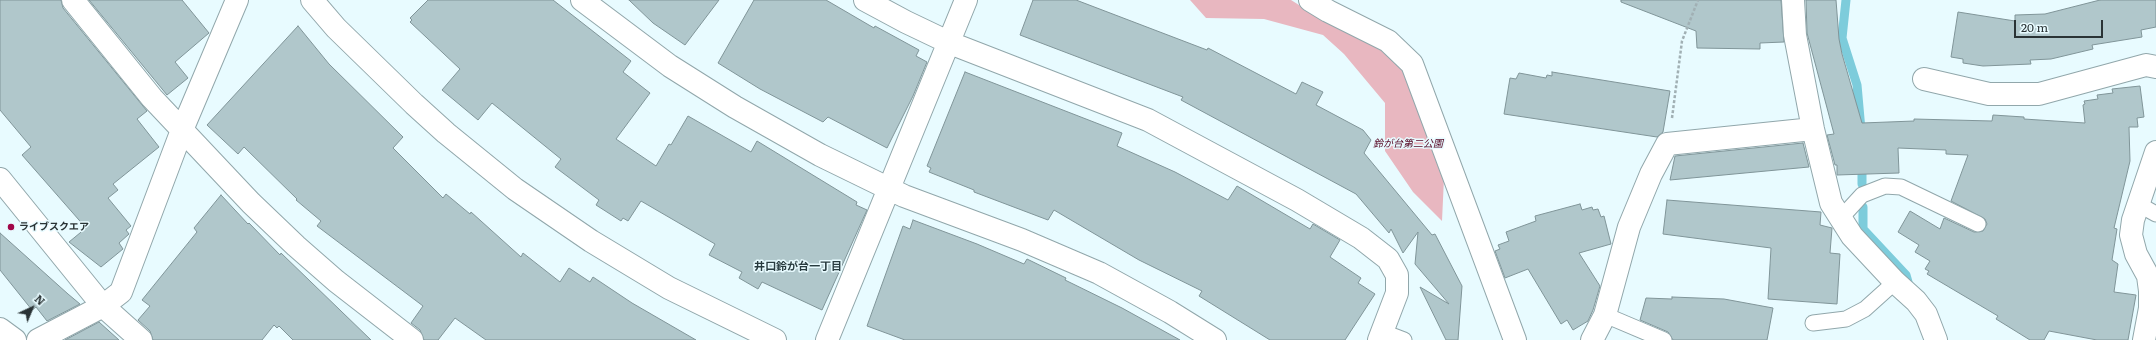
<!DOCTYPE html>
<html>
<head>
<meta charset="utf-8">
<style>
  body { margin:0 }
  #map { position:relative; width:2156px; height:340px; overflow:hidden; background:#e8fbff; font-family:Literata,serif }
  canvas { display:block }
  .north { position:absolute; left:12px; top:288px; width:40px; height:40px; -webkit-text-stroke:3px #e8fbff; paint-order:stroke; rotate:44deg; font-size:11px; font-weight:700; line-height:16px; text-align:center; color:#2a3335 }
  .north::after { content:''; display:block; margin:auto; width:14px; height:18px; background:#2a3335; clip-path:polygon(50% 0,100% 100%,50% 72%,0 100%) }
  .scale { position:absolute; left:2014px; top:20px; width:89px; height:18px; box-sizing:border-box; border:2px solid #2a3335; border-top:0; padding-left:5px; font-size:12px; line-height:14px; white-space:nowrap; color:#2a3335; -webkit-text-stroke:3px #e8fbff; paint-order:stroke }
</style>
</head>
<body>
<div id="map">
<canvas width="2156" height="340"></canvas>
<div class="north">N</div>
<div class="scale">20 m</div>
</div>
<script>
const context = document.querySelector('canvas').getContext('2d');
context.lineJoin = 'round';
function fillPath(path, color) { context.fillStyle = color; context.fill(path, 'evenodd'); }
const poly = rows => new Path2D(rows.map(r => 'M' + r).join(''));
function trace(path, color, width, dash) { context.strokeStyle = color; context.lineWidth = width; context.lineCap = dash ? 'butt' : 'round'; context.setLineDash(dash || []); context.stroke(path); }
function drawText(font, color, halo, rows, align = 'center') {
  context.font = font + ' Literata,"Noto Sans JP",serif'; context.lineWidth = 3; context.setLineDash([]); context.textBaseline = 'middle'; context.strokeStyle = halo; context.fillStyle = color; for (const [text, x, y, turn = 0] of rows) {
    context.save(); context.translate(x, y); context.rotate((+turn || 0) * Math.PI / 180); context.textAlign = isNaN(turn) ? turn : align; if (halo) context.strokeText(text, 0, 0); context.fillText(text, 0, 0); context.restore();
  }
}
fillPath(poly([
  [1190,0,1291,0,1323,20,1385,45,1412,83,1444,178,1442,221,1413,192,1385,151,1385,103,1344,54,1323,35,1264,19,1206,18]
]), '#e8b7c0');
trace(poly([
  [1846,0,1842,38,1857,85,1861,130],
  [1862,163,1862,184],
  [1863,207,1863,229,1906,275,1908,282]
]), '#7dccdb', 9);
const building = poly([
  [0,0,61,0,63,8,147,111,137,119,159,147,113,184,118,190,108,198,131,226,126,230,129,234,119,243,123,249,101,267,69,242,86,228,22,155,31,147,0,110,0,0],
  [89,0,182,0,209,33,175,62,188,78,167,95,89,0],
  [428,0,553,0,631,61,623,72,650,93,616,139,656,166,669,144,671,145,688,116,751,152,757,141,857,202,856,205,867,210,822,310,762,282,758,289,739,278,742,272,709,255,715,244,641,201,628,221,623,218,621,221,596,205,599,200,555,167,561,159,492,103,478,120,442,90,460,69,410,22,412,20,410,18,428,0],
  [629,0,719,0,685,45,653,23,629,0],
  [754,0,826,0,874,28,875,26,919,50,916,56,927,62,913,96,887,148,828,117,823,122,760,89,718,63,754,0],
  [1033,0,1076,0,1207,50,1208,48,1296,94,1302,82,1323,92,1316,105,1363,130,1371,140,1364,153,1432,235,1435,234,1462,286,1458,340,1446,340,1420,287,1449,304,1415,264,1418,232,1403,253,1391,229,1389,233,1356,194,1181,100,1183,97,1020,35,1033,0],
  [1621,0,1781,0,1784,42,1760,43,1760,49,1697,48,1696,31,1621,2,1621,0],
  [1806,0,1836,0,1839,39,1842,54,1862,123,1914,121,1914,119,1992,121,1993,115,2024,117,2024,119,2085,123,2083,105,2085,104,2084,101,2098,99,2097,95,2113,93,2112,89,2140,86,2144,117,2137,118,2138,127,2129,127,2130,161,2114,228,2117,229,2112,260,2118,264,2114,292,2136,295,2128,340,2097,340,2049,331,2044,340,2030,340,1996,319,1998,316,1927,274,1929,271,1925,269,1930,261,1915,252,1919,245,1898,232,1910,211,1940,229,1944,218,1974,232,1983,231,1987,224,1985,219,1951,201,1968,155,1946,154,1946,150,1898,148,1899,173,1837,175,1837,165,1835,165,1827,135,1834,134,1807,33,1806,0],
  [2100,0,2156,0,2156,27,2141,30,2142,37,2092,45,2093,49,2051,59,2030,60,2031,64,1983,66,1963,63,1963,59,1951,57,1958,12,2015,21,2015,15,2045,14,2100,0],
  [298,26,329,64,403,137,393,148,443,198,446,194,470,214,471,212,521,257,523,253,560,282,569,268,590,282,593,277,632,303,696,340,486,340,455,318,438,340,424,340,420,330,411,323,423,306,317,226,321,221,296,200,297,199,244,147,238,154,207,125,298,26],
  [965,72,1122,133,1117,146,1175,172,1228,200,1237,186,1310,229,1313,224,1340,240,1330,257,1361,278,1358,283,1375,294,1345,340,1270,340,1199,296,1202,291,1139,260,1054,210,1048,220,974,192,974,190,929,172,931,168,927,166,965,72],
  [1552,72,1670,91,1663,132,1657,137,1504,114,1510,78,1516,79,1519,73,1546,78,1547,75,1552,76,1552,72],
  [1803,143,1809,167,1670,180,1675,156,1803,143],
  [221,195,248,224,249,223,280,255,281,253,371,340,293,340,279,326,277,328,274,325,262,340,153,340,150,331,138,320,150,306,142,300,197,232,194,228,221,195],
  [1667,200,1821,212,1820,225,1832,228,1830,253,1840,254,1837,304,1768,299,1771,248,1663,234,1667,200],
  [1580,204,1582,210,1592,207,1593,210,1598,209,1601,217,1604,216,1611,244,1579,253,1600,286,1593,310,1588,321,1573,330,1567,320,1561,324,1528,269,1505,278,1495,251,1500,249,1498,245,1509,241,1506,232,1536,221,1535,216,1580,204],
  [913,220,977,244,1024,264,1027,259,1066,278,1065,280,1122,308,1180,340,905,340,867,326,903,226,910,229,913,220],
  [0,233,68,294,80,304,47,321,36,307,32,310,0,270,0,233],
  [1672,297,1724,299,1773,308,1767,340,1673,340,1668,332,1640,320,1646,298,1672,299,1672,297],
  [99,322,119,340,65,340,99,322]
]);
fillPath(building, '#b0c7cb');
trace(building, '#809599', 1);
const service = poly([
  [2138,204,2156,214],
  [1840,219,1862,195,1885,186,1901,187,1978,224],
  [1605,315,1664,340],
  [1813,323,1846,319,1865,309,1895,282],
  [1383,332,1404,340]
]);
const minor = poly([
  [73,0,152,98,251,203,296,246,336,281,412,340],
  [582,0,670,66,735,107,820,155,904,196,1022,240,1099,273,1170,312,1215,340],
  [865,0,906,22,950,43,1148,120,1297,200,1361,238,1388,259,1397,275,1397,293,1379,340],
  [1310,0,1328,11,1388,41,1412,64,1515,340],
  [1793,0,1795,35,1813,129,1831,203,1852,236,1895,282,1916,301,1926,314,1936,340],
  [1924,79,1989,94,2039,94,2146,65,2156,67],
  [0,179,103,306,141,340],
  [0,329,15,340],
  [38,340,103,306,121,292,182,130,237,0],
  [827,340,966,0],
  [1592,340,1605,315,1629,227,1651,174,1667,144,1813,129],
  [2144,340,2150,308,2150,291,2148,276,2136,254,2131,235,2133,220,2156,152]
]);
const tertiary = poly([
  [312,0,336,28,414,104,446,133,515,189,591,241,669,288,775,340]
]);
trace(service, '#91a7ab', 17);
trace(minor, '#91a7ab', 24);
trace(tertiary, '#91a7ab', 24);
trace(poly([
  [1672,118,1682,41,1698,0]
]), '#a1b0b4', 2.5, [3, 2]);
trace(service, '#fff', 15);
trace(minor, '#fff', 22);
trace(tertiary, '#fff', 22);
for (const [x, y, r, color] of [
  [11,227,4,"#a00648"]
]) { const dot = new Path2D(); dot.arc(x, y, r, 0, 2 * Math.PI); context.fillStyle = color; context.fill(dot); trace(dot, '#e8fbff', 1.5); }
drawText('italic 10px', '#570825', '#e8fbff', [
  ["鈴が台第二公園",1408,144]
]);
drawText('bold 10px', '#2a3335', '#e8fbff', [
  ["ライブスクエア",19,227]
], 'left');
drawText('bold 11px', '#283b3f', '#e8fbff', [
  ["井口鈴が台一丁目",798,267]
]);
</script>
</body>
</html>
